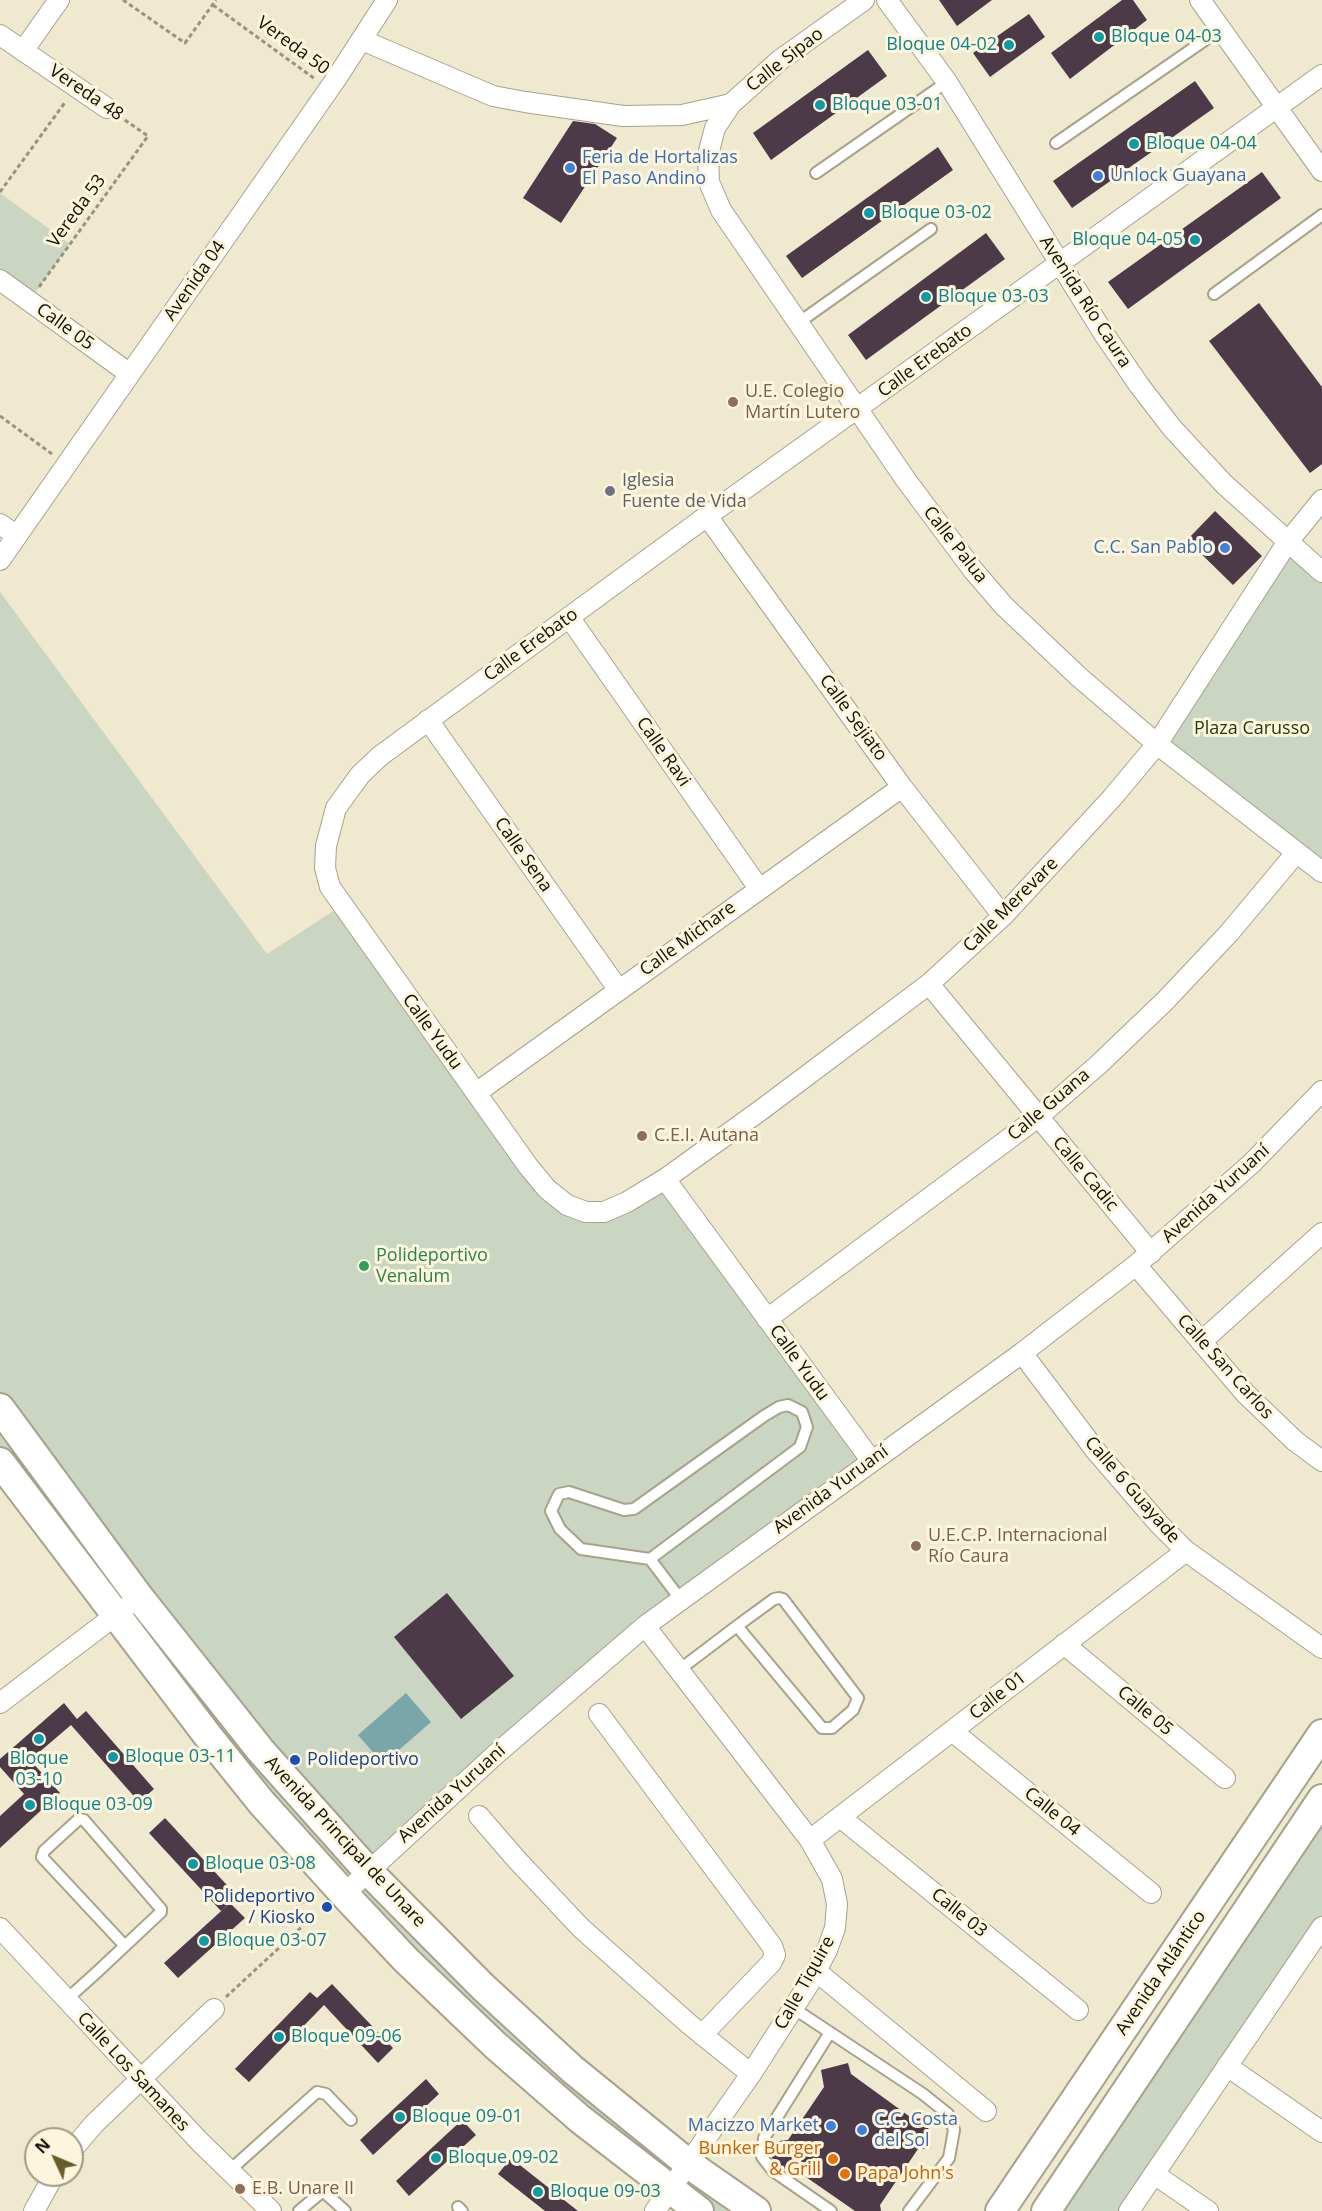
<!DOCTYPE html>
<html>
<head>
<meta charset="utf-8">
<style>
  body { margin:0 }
  #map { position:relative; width:1322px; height:2211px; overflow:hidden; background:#efe9cf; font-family:"Open Sans",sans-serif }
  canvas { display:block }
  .north { position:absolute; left:24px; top:2127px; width:60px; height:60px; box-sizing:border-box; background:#fdf6dc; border:2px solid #9f9a87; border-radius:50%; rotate:314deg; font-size:16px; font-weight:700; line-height:24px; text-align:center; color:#120f07 }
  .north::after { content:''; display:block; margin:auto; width:21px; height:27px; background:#665d29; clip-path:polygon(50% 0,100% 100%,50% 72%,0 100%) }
</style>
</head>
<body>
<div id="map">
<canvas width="1322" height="2211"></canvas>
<div class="north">N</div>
</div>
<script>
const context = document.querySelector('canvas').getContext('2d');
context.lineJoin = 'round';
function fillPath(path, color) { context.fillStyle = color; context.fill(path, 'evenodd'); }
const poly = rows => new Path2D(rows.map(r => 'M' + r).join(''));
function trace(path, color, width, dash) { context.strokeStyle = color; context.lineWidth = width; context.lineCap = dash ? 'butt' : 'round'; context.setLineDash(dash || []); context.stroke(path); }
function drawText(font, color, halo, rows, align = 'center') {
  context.font = font + ' "Open Sans",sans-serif'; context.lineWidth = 6; context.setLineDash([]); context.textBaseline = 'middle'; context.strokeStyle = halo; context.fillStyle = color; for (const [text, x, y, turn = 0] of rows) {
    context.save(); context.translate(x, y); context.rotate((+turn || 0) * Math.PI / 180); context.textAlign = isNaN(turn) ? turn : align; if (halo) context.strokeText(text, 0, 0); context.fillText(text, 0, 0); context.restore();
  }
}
fillPath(poly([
  [0,193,70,244,29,301,0,280],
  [1287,543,1322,572,1322,872,1157,744],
  [0,592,267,954,341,906,528,1166,586,1212,665,1179,871,1460,645,1626,368,1871,431,1936,756,2211,699,2211,406,1960,0,1462],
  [1322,1799,1322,1927,1129,2211,1046,2211]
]), '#cad6c2');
fillPath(poly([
  [406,1693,431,1722,383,1764,358,1735]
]), '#79a7a9');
fillPath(poly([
  [939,0,992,0,957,26],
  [1122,0,1133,0,1147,20,1070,79,1051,53],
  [1029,14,1045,37,990,77,973,53],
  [868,50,887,76,771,160,753,133],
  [1195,81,1214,108,1072,208,1053,181],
  [573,121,595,124,617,138,561,223,523,198],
  [938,147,953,170,802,278,786,256],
  [1262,172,1281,198,1128,309,1108,282],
  [986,233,1005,259,866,360,848,335],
  [1259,303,1322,387,1322,464,1310,473,1209,341],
  [1215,511,1262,556,1233,585,1187,540],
  [447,1593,514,1676,461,1719,394,1637],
  [64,1703,77,1719,86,1711,154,1789,139,1802,71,1725,30,1760,60,1793,0,1848,0,1816,24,1794,0,1767,0,1759],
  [165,1818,237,1896,221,1911,149,1833],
  [230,1903,245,1918,178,1978,164,1963],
  [332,1984,393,2048,378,2063,324,2005,249,2082,235,2069,310,1992,317,1998],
  [848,2063,851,2074,913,2119,927,2118,931,2148,918,2149,880,2205,881,2211,855,2211,793,2168,784,2169,772,2158,771,2142,788,2140,824,2087,821,2070],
  [426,2079,439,2094,373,2155,360,2140],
  [462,2120,476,2135,409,2196,396,2181],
  [511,2158,578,2211,545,2211,498,2174]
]), '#4c3a49');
const lane = poly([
  [1056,143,1221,29],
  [816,173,947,82],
  [1214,294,1322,215],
  [798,323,931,229],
  [788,1405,802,1412,807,1427,800,1447,650,1559,581,1549,560,1529,551,1511,559,1494,569,1492,624,1510,634,1509,764,1416,779,1407,788,1405],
  [650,1559,681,1600],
  [679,1670,712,1645,737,1626,774,1599,779,1598,783,1599,858,1698,853,1710,832,1728,822,1728,737,1626],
  [66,2000,96,1973,161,1912,161,1909,84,1820,79,1819,44,1851,42,1857,125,1946],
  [793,2008,923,2094,948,2114,954,2130,949,2158,909,2211],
  [829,2034,764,2138,762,2157,773,2171,831,2211],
  [229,2171,317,2092,326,2094,351,2120],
  [458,2207,462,2211],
  [299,2211,323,2191,345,2211]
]);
const street = poly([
  [864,0,780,60,731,104,715,128,708,155,709,182,721,210,906,480,973,570,1004,606,1079,677,1157,744,1322,872],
  [887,0,947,82,1104,334,1139,385,1172,428,1224,484,1322,572],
  [1200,0,1322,171],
  [0,35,107,108],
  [362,40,493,96,525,102,623,116,682,115,731,104],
  [23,51,59,0],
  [1322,75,707,516,380,756,360,775,336,808,326,846,325,868,330,887,528,1166,547,1189,567,1205,586,1212,604,1212,627,1202,665,1179,761,1110,929,984,1003,916,1112,798,1157,744,1287,543,1322,500],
  [0,280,130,374],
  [707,516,902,787,1003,916],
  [0,524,17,536],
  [0,560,336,79,387,0],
  [569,617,758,887],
  [428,720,618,989],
  [929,984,1151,1253],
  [476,1093,902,787],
  [665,1179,871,1460],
  [1136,1265,1245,1393,1295,1441,1322,1461],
  [767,1319,1038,1117,1098,1065,1165,1001,1229,933,1296,853],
  [1201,1342,1322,1233],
  [1022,1353,1096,1451,1159,1524,1186,1551,1322,1648],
  [645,1626,810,1840,832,1879,837,1904,835,1928,827,1950,810,1982,751,2074,655,2211],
  [1064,1644,1225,1778],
  [0,1703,125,1608],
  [599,1714,772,1946,775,1955,771,1963,702,2035],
  [952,1731,1151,1893],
  [479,1816,517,1860,581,1928,689,2024,751,2074],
  [840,1817,1078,2010],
  [810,1840,1186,1551],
  [344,1894,495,1755,645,1626,1022,1353,1136,1265,1251,1164,1322,1091],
  [0,1928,200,2142,271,2211],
  [816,1971,986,2111],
  [1227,2066,1322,2132],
  [72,2150,94,2124,214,2009],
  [1154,2174,1208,2211],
  [34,2211,54,2175],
  [1129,2211,1322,1927]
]);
const secondary = poly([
  [0,1408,139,1597,261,1751,368,1871,483,1987,572,2069,690,2165,756,2211],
  [0,1462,208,1736,261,1802,344,1894,406,1960,495,2045,580,2119,699,2211],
  [1000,2211,1322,1734],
  [1046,2211,1322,1799]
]);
trace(lane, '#a8a28a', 14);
trace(street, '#a8a28a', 22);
trace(secondary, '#a8a28a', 32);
trace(poly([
  [123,0,185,43,216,0],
  [213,5,315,79],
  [0,192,66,101],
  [39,287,148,136,122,118],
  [0,416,52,454],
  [226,1997,307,1922,295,1909,313,1893]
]), '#999481', 3, [4.5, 3]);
trace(lane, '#fff', 10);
trace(street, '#fff', 20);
trace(secondary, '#fff', 28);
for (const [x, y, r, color] of [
  [1099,37,6,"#0f9aa8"],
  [1009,45,6,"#0f9aa8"],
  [820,105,6,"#0f9aa8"],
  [1134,144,6,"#0f9aa8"],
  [570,168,6,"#3f7fe0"],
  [1098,176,6,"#3f7fe0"],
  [869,213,6,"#0f9aa8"],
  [1195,240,6,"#0f9aa8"],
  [926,297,6,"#0f9aa8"],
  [733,402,6,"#8d6e63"],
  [610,491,6,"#6b7280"],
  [1225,548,6,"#3f7fe0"],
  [642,1136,6,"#8d6e63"],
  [364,1266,6,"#2e9e5b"],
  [916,1546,6,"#8d6e63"],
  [39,1739,6,"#0f9aa8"],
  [113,1757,6,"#0f9aa8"],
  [295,1760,6,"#1a4fb4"],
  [30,1805,6,"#0f9aa8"],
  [193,1864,6,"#0f9aa8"],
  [327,1907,6,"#1a4fb4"],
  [204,1941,6,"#0f9aa8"],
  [279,2037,6,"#0f9aa8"],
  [400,2117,6,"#0f9aa8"],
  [831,2126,6,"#3f7fe0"],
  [862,2130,6,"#3f7fe0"],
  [436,2158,6,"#0f9aa8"],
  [833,2159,6,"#e8710a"],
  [845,2174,6,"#e8710a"],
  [240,2189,6,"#8d6e63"],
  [538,2192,6,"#0f9aa8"]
]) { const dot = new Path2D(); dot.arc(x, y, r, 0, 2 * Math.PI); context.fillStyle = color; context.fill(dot); trace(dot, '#fdf6dc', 2); }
drawText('18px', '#0d838f', '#fdf6dc', [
  ["Bloque 04-03",1111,37],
  ["Bloque 04-02",997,45,"right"],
  ["Bloque 03-01",832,105],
  ["Bloque 04-04",1146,144],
  ["Bloque 03-02",881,213],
  ["Bloque 04-05",1183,240,"right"],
  ["Bloque 03-03",938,297],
  ["Bloque 03-11",125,1757],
  ["Bloque",39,1759,"center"],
  ["03-10",39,1780,"center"],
  ["Bloque 03-09",42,1805],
  ["Bloque 03-08",205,1864],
  ["Bloque 03-07",216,1941],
  ["Bloque 09-06",291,2037],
  ["Bloque 09-01",412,2117],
  ["Bloque 09-02",448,2158],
  ["Bloque 09-03",550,2192]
], 'left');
drawText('18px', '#120f07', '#fdf6dc', [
  ["Vereda 50",293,46,36],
  ["Calle Sipao",785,60,-38],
  ["Vereda 48",86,93,34],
  ["Vereda 53",77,211,-54],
  ["Avenida 04",195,281,-55],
  ["Avenida Río Caura",1085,302,57],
  ["Calle 05",65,327,36],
  ["Calle Erebato",925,361,-36],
  ["Calle Palua",955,545,52],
  ["Calle Erebato",531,645,-36],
  ["Calle Sejiato",853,718,54],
  ["Calle Ravi",663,752,55],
  ["Calle Sena",523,855,55],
  ["Calle Merevare",1011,905,-45],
  ["Calle Michare",688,939,-36],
  ["Calle Yudu",432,1032,54],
  ["Calle Guana",1049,1105,-40],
  ["Calle Cadic",1085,1174,50],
  ["Avenida Yuruaní",1216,1194,-42],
  ["Calle Yudu",799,1363,54],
  ["Calle San Carlos",1225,1367,48],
  ["Avenida Yuruaní",831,1490,-36],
  ["Calle 6 Guayade",1132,1490,49],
  ["Calle 01",998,1696,-38],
  ["Calle 05",1145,1711,40],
  ["Avenida Yuruaní",452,1794,-42],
  ["Calle 04",1052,1812,39],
  ["Avenida Principal de Unare",345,1842,47],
  ["Calle 03",959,1913,39],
  ["Avenida Atlántico",1161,1973,-56],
  ["Calle Tiquire",805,1983,-61],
  ["Calle Los Samanes",133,2072,47]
]);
drawText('18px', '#366cbe', '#fdf6dc', [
  ["Feria de Hortalizas",582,158],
  ["El Paso Andino",582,179],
  ["Unlock Guayana",1110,176],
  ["C.C. San Pablo",1213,548,"right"],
  ["C.C. Costa",874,2120],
  ["del Sol",874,2141],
  ["Macizzo Market",819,2126,"right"]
], 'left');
drawText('18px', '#785e54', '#fdf6dc', [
  ["U.E. Colegio",745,392],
  ["Martín Lutero",745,413],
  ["C.E.I. Autana",654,1136],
  ["U.E.C.P. Internacional",928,1536],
  ["Río Caura",928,1557],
  ["E.B. Unare II",252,2189]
], 'left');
drawText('18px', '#5b616d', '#fdf6dc', [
  ["Iglesia",622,481],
  ["Fuente de Vida",622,502]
], 'left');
drawText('18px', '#1e3807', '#fdf6dc', [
  ["Plaza Carusso",1252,729]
]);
drawText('18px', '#27864d', '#fdf6dc', [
  ["Polideportivo",376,1256],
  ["Venalum",376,1277]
], 'left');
drawText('18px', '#164399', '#fdf6dc', [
  ["Polideportivo",307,1760],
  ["Polideportivo",315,1897,"right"],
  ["/ Kiosko",315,1918,"right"]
], 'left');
drawText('18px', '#c56008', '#fdf6dc', [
  ["Bunker Burger",821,2149],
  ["& Grill",821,2170],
  ["Papa John's",857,2174,"left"]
], 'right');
</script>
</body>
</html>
